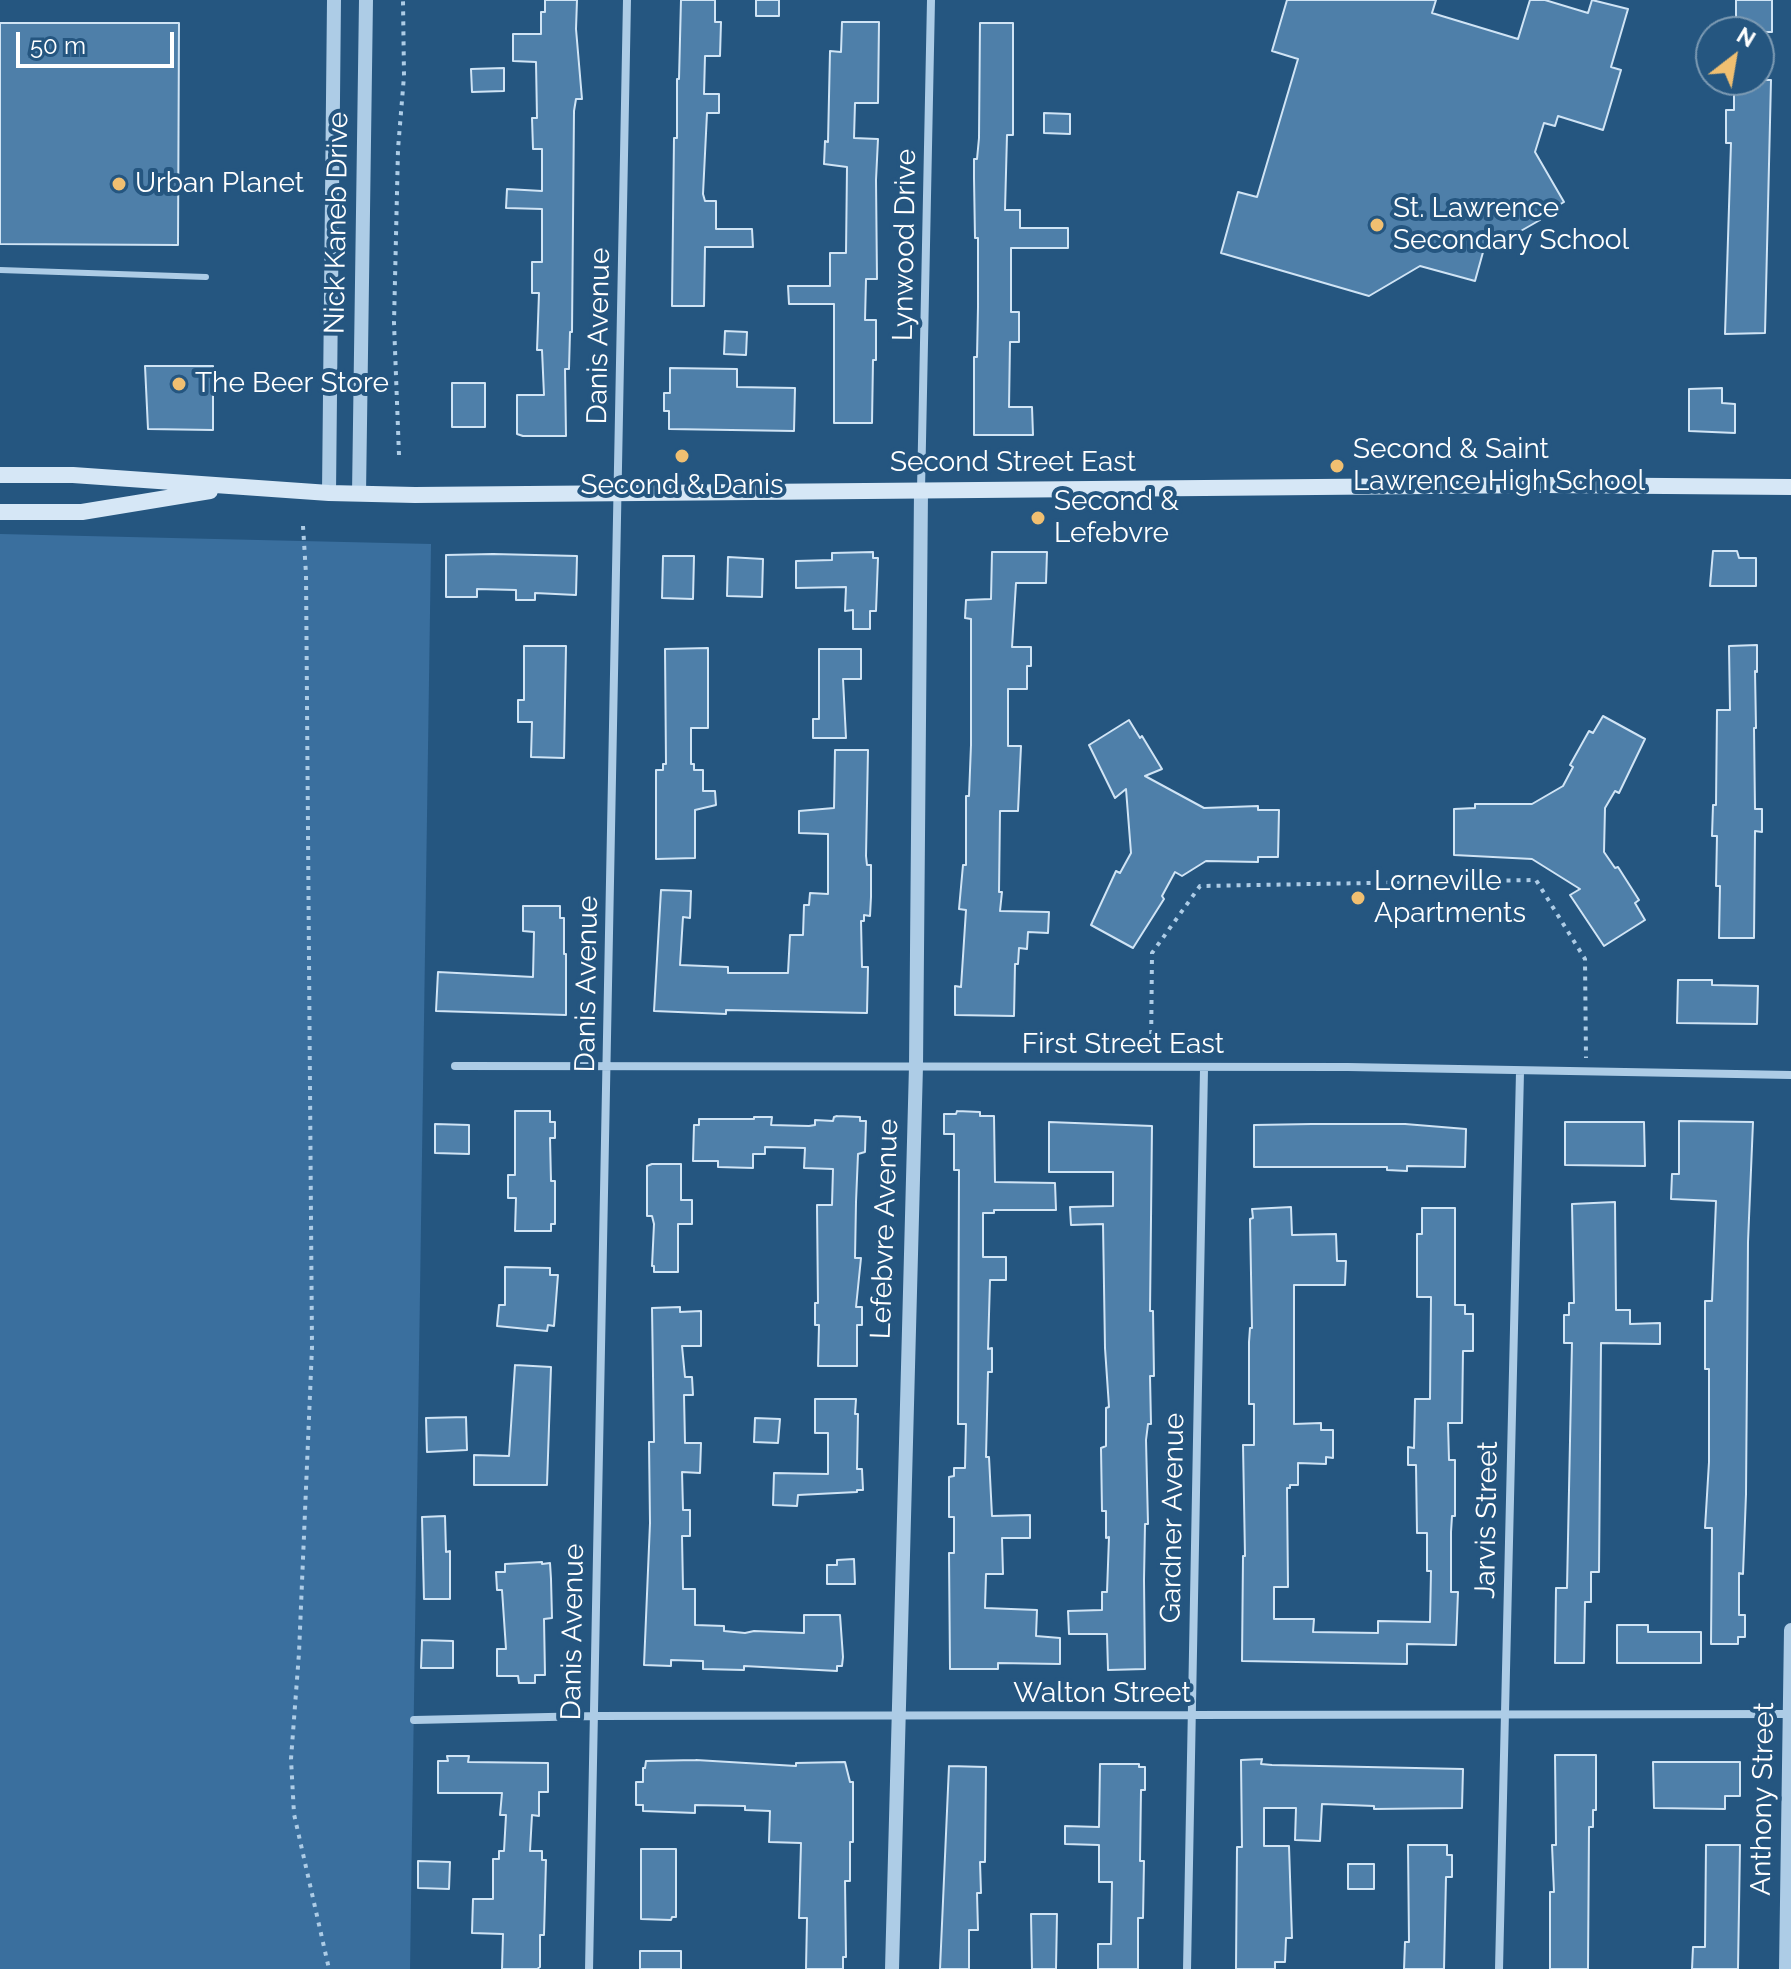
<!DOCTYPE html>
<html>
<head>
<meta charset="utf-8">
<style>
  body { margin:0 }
  #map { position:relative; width:1791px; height:1969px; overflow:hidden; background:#255680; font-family:Raleway,sans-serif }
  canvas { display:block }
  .north { position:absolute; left:1695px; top:16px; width:80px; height:80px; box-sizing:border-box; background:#255680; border:2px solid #7c9ab3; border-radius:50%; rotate:31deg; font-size:22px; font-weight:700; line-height:32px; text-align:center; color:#fff }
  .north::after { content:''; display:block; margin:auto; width:28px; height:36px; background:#f0bf71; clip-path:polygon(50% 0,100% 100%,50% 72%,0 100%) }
  .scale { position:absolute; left:16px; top:32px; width:158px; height:36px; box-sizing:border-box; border:4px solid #fff; border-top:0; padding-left:10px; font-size:24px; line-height:28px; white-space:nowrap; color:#fff; -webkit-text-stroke:6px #255680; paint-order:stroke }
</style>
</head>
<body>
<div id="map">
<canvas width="1791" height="1969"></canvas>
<div class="north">N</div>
<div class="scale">50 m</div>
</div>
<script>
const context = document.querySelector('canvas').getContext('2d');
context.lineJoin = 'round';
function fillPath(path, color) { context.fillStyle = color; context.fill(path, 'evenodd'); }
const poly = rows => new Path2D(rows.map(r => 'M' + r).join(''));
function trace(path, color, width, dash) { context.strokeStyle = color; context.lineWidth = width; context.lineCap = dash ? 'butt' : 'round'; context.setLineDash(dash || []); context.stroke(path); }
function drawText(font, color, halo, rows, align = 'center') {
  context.font = font + ' Raleway,sans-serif'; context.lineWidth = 8; context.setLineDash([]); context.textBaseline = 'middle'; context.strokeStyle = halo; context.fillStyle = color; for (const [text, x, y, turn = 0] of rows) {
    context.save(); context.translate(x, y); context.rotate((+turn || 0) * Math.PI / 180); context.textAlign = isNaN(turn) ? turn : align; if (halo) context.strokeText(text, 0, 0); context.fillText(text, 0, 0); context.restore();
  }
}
fillPath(poly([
  [0,534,431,544,410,1969,0,1969]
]), '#3a6f9e');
const building = poly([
  [545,0,577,0,576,29,582,99,576,99,574,111,572,332,570,332,569,369,565,369,566,436,523,436,517,434,517,395,544,395,542,350,537,350,539,293,532,293,532,262,542,262,542,209,506,208,507,189,542,191,542,149,533,149,532,118,537,118,536,62,513,61,513,34,541,34,541,12,545,12,545,0],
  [681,0,715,0,715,22,721,22,720,56,705,56,704,94,719,94,719,113,707,113,703,194,705,201,716,201,716,229,752,229,753,247,705,247,704,306,672,306,674,138,677,138,677,79,679,79,681,0],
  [756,0,779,0,779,16,756,16,756,0],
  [1287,0,1436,0,1432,13,1518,39,1530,0,1545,0,1588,13,1592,0,1628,9,1611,67,1621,70,1603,130,1558,116,1555,126,1544,123,1535,152,1564,202,1540,216,1540,220,1512,236,1509,233,1485,245,1475,281,1420,266,1369,296,1221,253,1238,192,1257,197,1298,59,1272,51,1287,0],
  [1736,0,1772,0,1772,32,1736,32,1736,0],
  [842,22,879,22,878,103,855,103,854,138,878,139,876,180,877,279,866,279,865,320,876,320,876,360,873,360,872,423,834,423,834,304,789,304,788,286,830,286,830,253,846,253,847,167,824,164,825,141,828,142,830,51,841,52,842,22],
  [0,23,179,23,178,245,0,244,0,23],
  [980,23,1013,23,1013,135,1007,135,1005,210,1020,210,1020,228,1068,228,1068,248,1011,248,1011,312,1019,312,1019,342,1010,342,1009,407,1032,407,1033,435,974,435,974,357,977,357,978,307,978,238,975,238,974,178,974,159,977,159,979,138,980,23],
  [504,68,504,91,472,92,471,69,504,68],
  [1734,80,1771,80,1765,333,1725,334,1731,143,1726,143,1726,110,1734,110,1734,80],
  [1044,113,1070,114,1070,134,1044,133,1044,113],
  [725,331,747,332,746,355,724,354,725,331],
  [145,366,213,366,213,430,148,429,145,366],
  [670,368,737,369,737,387,795,388,794,431,669,429,669,411,664,411,664,393,670,393,670,368],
  [452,383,485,383,485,427,452,427,452,383],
  [1722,388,1722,403,1735,404,1735,433,1689,431,1689,389,1722,388],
  [1713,551,1737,551,1739,558,1756,558,1756,586,1710,586,1713,551],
  [873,552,873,558,878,558,876,611,870,611,870,629,853,629,853,610,845,611,846,587,796,588,796,561,832,560,832,553,873,552],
  [992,552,1047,552,1046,583,1016,583,1012,647,1031,647,1031,666,1027,666,1027,689,1008,689,1008,746,1021,746,1018,811,1000,811,999,892,1002,892,1000,911,1049,912,1048,933,1028,932,1027,949,1019,948,1018,964,1015,964,1014,1016,955,1015,955,986,961,987,966,910,959,909,963,865,966,865,966,796,969,796,971,745,971,619,965,618,966,600,991,599,992,552],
  [493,554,577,556,576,595,535,593,535,600,516,600,516,590,477,589,477,597,446,597,446,555,493,554],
  [663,556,694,556,693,599,662,598,663,556],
  [728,557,763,559,762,597,727,596,728,557],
  [1757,645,1757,672,1755,671,1756,728,1754,728,1755,809,1762,809,1762,832,1755,831,1754,938,1719,938,1720,886,1716,886,1717,836,1712,836,1713,805,1716,805,1717,710,1730,710,1729,646,1757,645],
  [524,646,566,646,564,758,531,757,532,722,518,722,518,700,524,700,524,646],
  [708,648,708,728,691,728,691,764,694,764,694,770,703,770,703,791,715,791,716,805,695,810,695,858,656,859,656,770,663,770,663,764,666,764,665,649,708,648],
  [819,649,861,649,861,679,843,679,846,738,813,738,813,719,819,719,819,649],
  [1603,716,1645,739,1619,793,1615,791,1605,808,1604,852,1615,868,1618,867,1639,900,1635,903,1645,920,1604,946,1570,895,1580,889,1532,859,1454,855,1454,809,1475,808,1475,804,1532,804,1563,786,1573,767,1570,765,1589,731,1593,733,1603,716],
  [1129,720,1140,738,1142,736,1162,769,1145,776,1204,808,1258,806,1258,810,1279,810,1278,857,1258,857,1258,862,1206,861,1182,876,1175,872,1162,896,1164,899,1133,948,1091,925,1116,871,1120,873,1131,853,1126,789,1115,798,1089,745,1129,720],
  [835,750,868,750,866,856,867,865,871,865,871,897,870,916,864,915,864,921,861,921,862,967,868,967,867,1013,726,1010,726,1014,654,1011,661,890,691,891,690,918,683,917,680,965,728,967,728,973,788,973,790,935,803,935,804,905,809,905,810,893,828,894,828,834,799,833,799,811,834,808,835,750],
  [523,906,560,906,560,918,564,918,564,954,566,954,566,1015,436,1011,438,972,533,977,534,932,523,931,523,906],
  [1678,980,1712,980,1712,985,1758,986,1757,1024,1677,1023,1678,980],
  [515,1111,550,1111,550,1122,555,1122,555,1138,550,1138,551,1181,555,1181,555,1224,551,1224,551,1231,515,1231,516,1198,508,1198,508,1175,515,1175,515,1111],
  [957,1111,980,1112,980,1116,994,1116,995,1182,1055,1183,1056,1210,994,1210,994,1213,983,1213,983,1257,1006,1257,1006,1280,990,1280,988,1349,992,1348,992,1372,988,1372,986,1457,989,1457,992,1516,1030,1515,1030,1538,1002,1538,1003,1574,986,1574,985,1608,1037,1610,1036,1636,1060,1638,1060,1664,998,1663,998,1669,950,1669,949,1553,954,1553,954,1517,949,1517,949,1477,954,1476,954,1468,965,1468,966,1424,958,1424,959,1170,954,1170,954,1134,944,1134,944,1114,956,1114,957,1111],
  [837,1116,860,1117,860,1121,866,1121,865,1152,858,1154,856,1202,855,1258,861,1258,856,1307,862,1307,862,1325,857,1325,857,1366,818,1366,819,1325,815,1325,815,1303,818,1303,817,1205,832,1205,833,1169,804,1168,805,1148,765,1147,765,1154,753,1154,753,1168,718,1167,718,1161,693,1161,694,1125,699,1125,699,1119,754,1119,754,1117,772,1117,771,1125,809,1126,815,1125,815,1120,833,1121,834,1117,837,1116],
  [1679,1121,1753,1122,1748,1242,1746,1494,1743,1574,1739,1573,1739,1615,1745,1615,1745,1637,1738,1637,1738,1644,1711,1644,1712,1528,1705,1528,1709,1462,1709,1369,1705,1369,1705,1301,1712,1301,1716,1201,1671,1199,1672,1174,1679,1174,1679,1121],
  [1049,1122,1152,1126,1150,1311,1153,1311,1154,1376,1150,1376,1151,1424,1148,1424,1146,1440,1148,1524,1145,1524,1144,1580,1145,1669,1108,1670,1107,1634,1069,1634,1068,1611,1102,1610,1102,1592,1107,1592,1109,1537,1106,1538,1106,1511,1102,1511,1101,1448,1106,1446,1106,1408,1109,1407,1105,1348,1103,1224,1071,1225,1070,1207,1113,1206,1113,1172,1049,1172,1049,1122],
  [1565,1122,1644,1122,1645,1166,1565,1165,1565,1122],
  [435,1124,469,1125,469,1154,435,1153,435,1124],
  [1312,1124,1405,1124,1466,1129,1465,1167,1407,1166,1407,1171,1387,1170,1387,1167,1254,1167,1254,1125,1312,1124],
  [652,1164,681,1164,681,1200,692,1200,692,1224,678,1224,678,1272,654,1272,654,1266,652,1266,654,1224,652,1216,647,1216,647,1166,652,1164],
  [1615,1202,1616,1310,1630,1310,1630,1324,1660,1323,1660,1344,1601,1343,1599,1572,1591,1572,1591,1602,1585,1602,1584,1663,1555,1663,1556,1588,1567,1588,1572,1343,1564,1343,1564,1315,1569,1315,1569,1303,1574,1303,1572,1204,1615,1202],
  [1291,1207,1292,1235,1336,1234,1337,1261,1346,1261,1345,1285,1294,1285,1294,1424,1321,1423,1321,1430,1333,1430,1333,1458,1326,1457,1326,1464,1298,1463,1298,1485,1290,1485,1290,1488,1287,1488,1288,1587,1274,1587,1274,1619,1314,1619,1313,1632,1378,1633,1378,1621,1430,1622,1431,1571,1427,1571,1427,1533,1417,1533,1416,1465,1408,1465,1408,1447,1414,1448,1415,1399,1430,1399,1431,1297,1417,1297,1417,1234,1422,1234,1422,1208,1455,1208,1455,1305,1465,1305,1465,1314,1473,1314,1473,1351,1463,1351,1462,1423,1448,1423,1449,1460,1455,1460,1455,1516,1452,1516,1451,1532,1451,1592,1458,1592,1456,1645,1407,1644,1407,1664,1242,1661,1243,1556,1245,1556,1243,1445,1254,1445,1254,1404,1249,1404,1249,1342,1250,1328,1252,1328,1250,1219,1253,1218,1252,1209,1291,1207],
  [505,1267,550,1268,550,1275,558,1275,554,1326,548,1325,547,1331,497,1326,499,1305,505,1305,505,1267],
  [680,1307,680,1312,701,1311,701,1346,682,1346,685,1377,692,1377,693,1395,684,1395,685,1443,701,1443,700,1473,682,1472,683,1510,690,1510,690,1536,682,1536,683,1589,695,1589,695,1625,724,1626,724,1631,745,1633,754,1631,804,1633,804,1615,840,1615,843,1657,842,1666,837,1666,837,1671,744,1666,744,1670,703,1669,703,1661,671,1660,671,1666,644,1665,650,1523,649,1442,654,1442,652,1308,680,1307],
  [515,1365,551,1367,547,1485,474,1485,474,1455,509,1456,515,1365],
  [815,1399,856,1399,855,1414,858,1414,857,1469,862,1469,863,1490,857,1490,857,1492,798,1495,797,1506,773,1505,774,1473,828,1474,828,1433,815,1433,815,1399],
  [466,1417,467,1450,427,1452,426,1418,466,1417],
  [755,1418,780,1419,778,1443,754,1442,755,1418],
  [445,1516,446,1552,450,1551,450,1599,424,1599,422,1517,445,1516],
  [854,1559,855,1584,827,1584,827,1565,837,1565,837,1560,854,1559],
  [542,1562,542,1564,550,1563,551,1579,552,1618,544,1619,545,1675,535,1675,535,1683,519,1683,518,1676,497,1676,497,1649,506,1649,502,1590,497,1590,496,1572,505,1572,505,1564,542,1562],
  [1617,1625,1648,1625,1648,1632,1701,1632,1701,1663,1617,1663,1617,1625],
  [422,1640,453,1641,453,1668,421,1668,422,1640],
  [1555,1755,1596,1755,1596,1810,1593,1810,1593,1827,1589,1827,1588,1969,1550,1969,1550,1892,1554,1892,1552,1845,1556,1845,1555,1755],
  [447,1756,469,1756,468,1762,548,1763,548,1792,539,1792,539,1816,532,1815,530,1851,542,1851,542,1860,546,1860,544,1935,540,1935,540,1967,537,1969,502,1969,503,1934,472,1933,473,1899,493,1899,493,1859,499,1859,499,1851,504,1851,506,1815,500,1815,502,1793,438,1793,438,1761,448,1761,447,1756],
  [1262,1759,1261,1764,1272,1765,1463,1769,1462,1808,1374,1809,1374,1806,1322,1804,1320,1841,1295,1840,1296,1808,1264,1808,1264,1846,1289,1846,1292,1938,1286,1938,1285,1962,1275,1962,1275,1969,1236,1969,1237,1847,1242,1847,1241,1760,1262,1759],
  [696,1760,796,1766,796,1763,845,1762,850,1782,853,1782,853,1842,850,1842,850,1881,845,1881,846,1957,843,1957,843,1969,806,1969,807,1918,799,1918,801,1843,769,1842,770,1811,745,1810,745,1806,695,1805,695,1813,643,1811,643,1805,636,1805,636,1782,643,1782,643,1768,645,1768,646,1761,696,1760],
  [1653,1762,1740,1762,1740,1796,1725,1796,1725,1809,1654,1808,1653,1762],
  [1100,1764,1139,1764,1139,1767,1145,1767,1145,1790,1141,1790,1140,1861,1144,1861,1143,1918,1138,1918,1138,1969,1098,1969,1098,1944,1111,1944,1112,1882,1099,1882,1099,1845,1065,1844,1065,1826,1099,1827,1100,1764],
  [949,1766,986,1767,985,1862,980,1862,981,1893,977,1893,978,1930,969,1930,969,1969,940,1969,949,1766],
  [1408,1845,1447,1845,1447,1855,1452,1855,1452,1877,1446,1877,1444,1969,1404,1969,1405,1942,1409,1942,1408,1845],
  [1706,1845,1740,1845,1738,1969,1692,1969,1693,1947,1705,1947,1706,1845],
  [641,1849,676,1849,676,1917,672,1917,671,1920,641,1919,641,1849],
  [418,1861,450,1862,449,1889,418,1888,418,1861],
  [1348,1864,1374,1864,1374,1889,1348,1889,1348,1864],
  [1031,1914,1057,1914,1056,1969,1032,1969,1031,1914],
  [640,1951,681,1951,681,1969,640,1969,640,1951]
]);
fillPath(building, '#4e7fa9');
trace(building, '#d0e4f5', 2);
trace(poly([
  [399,455,394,323,398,149,404,76,403,0],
  [303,526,306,574,312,1347,299,1653,291,1759,294,1814,329,1969],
  [1151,1054,1152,953,1200,886,1536,880,1585,959,1586,1058]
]), '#adcce6', 4, [4, 6]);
trace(poly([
  [0,270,206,277]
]), '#adcce6', 6);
trace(poly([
  [921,490,931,0],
  [455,1066,1348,1067,1791,1075],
  [414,1720,593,1716,1790,1714],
  [589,1969,627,0],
  [1187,1969,1204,1069],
  [1499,1969,1520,1072]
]), '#adcce6', 8);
trace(poly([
  [329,493,334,0],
  [359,494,366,0],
  [892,1969,916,1066,921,490],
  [1786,1969,1791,1630]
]), '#adcce6', 14);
trace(poly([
  [0,475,73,475,329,493,415,495,1542,485,1791,487],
  [0,512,82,512,210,491]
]), '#d6e7f6', 16);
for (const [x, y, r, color] of [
  [119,184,8,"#f0bf71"],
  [1377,225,8,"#f0bf71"],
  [179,384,8,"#f0bf71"],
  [682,456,8,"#f0bf71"],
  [1337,466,8,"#f0bf71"],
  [1038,518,8,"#f0bf71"],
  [1358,898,8,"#f0bf71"]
]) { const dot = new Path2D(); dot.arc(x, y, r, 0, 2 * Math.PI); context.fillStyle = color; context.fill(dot); trace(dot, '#255680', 3); }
drawText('28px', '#fff', '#255680', [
  ["Urban Planet",135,184],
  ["St. Lawrence",1393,209],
  ["Secondary School",1393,241],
  ["The Beer Store",195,384],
  ["Second & Saint",1353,450],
  ["Lawrence High School",1353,482],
  ["Second & Danis",682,486,"center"],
  ["Second &",1054,502],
  ["Lefebvre",1054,534],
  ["Lorneville",1374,882],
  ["Apartments",1374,914]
], 'left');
drawText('28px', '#fff', '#255680', [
  ["Nick Kaneb Drive",337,223,-89],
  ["Lynwood Drive",905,245,-89],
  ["Danis Avenue",599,336,-89],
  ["Second Street East",1013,463],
  ["Danis Avenue",587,984,-89],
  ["First Street East",1123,1045],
  ["Lefebvre Avenue",885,1229,-88],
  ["Gardner Avenue",1173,1518,-89],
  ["Jarvis Street",1487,1520,-89],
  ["Danis Avenue",573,1632,-89],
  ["Walton Street",1102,1694],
  ["Anthony Street",1763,1799,-89]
]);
</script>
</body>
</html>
